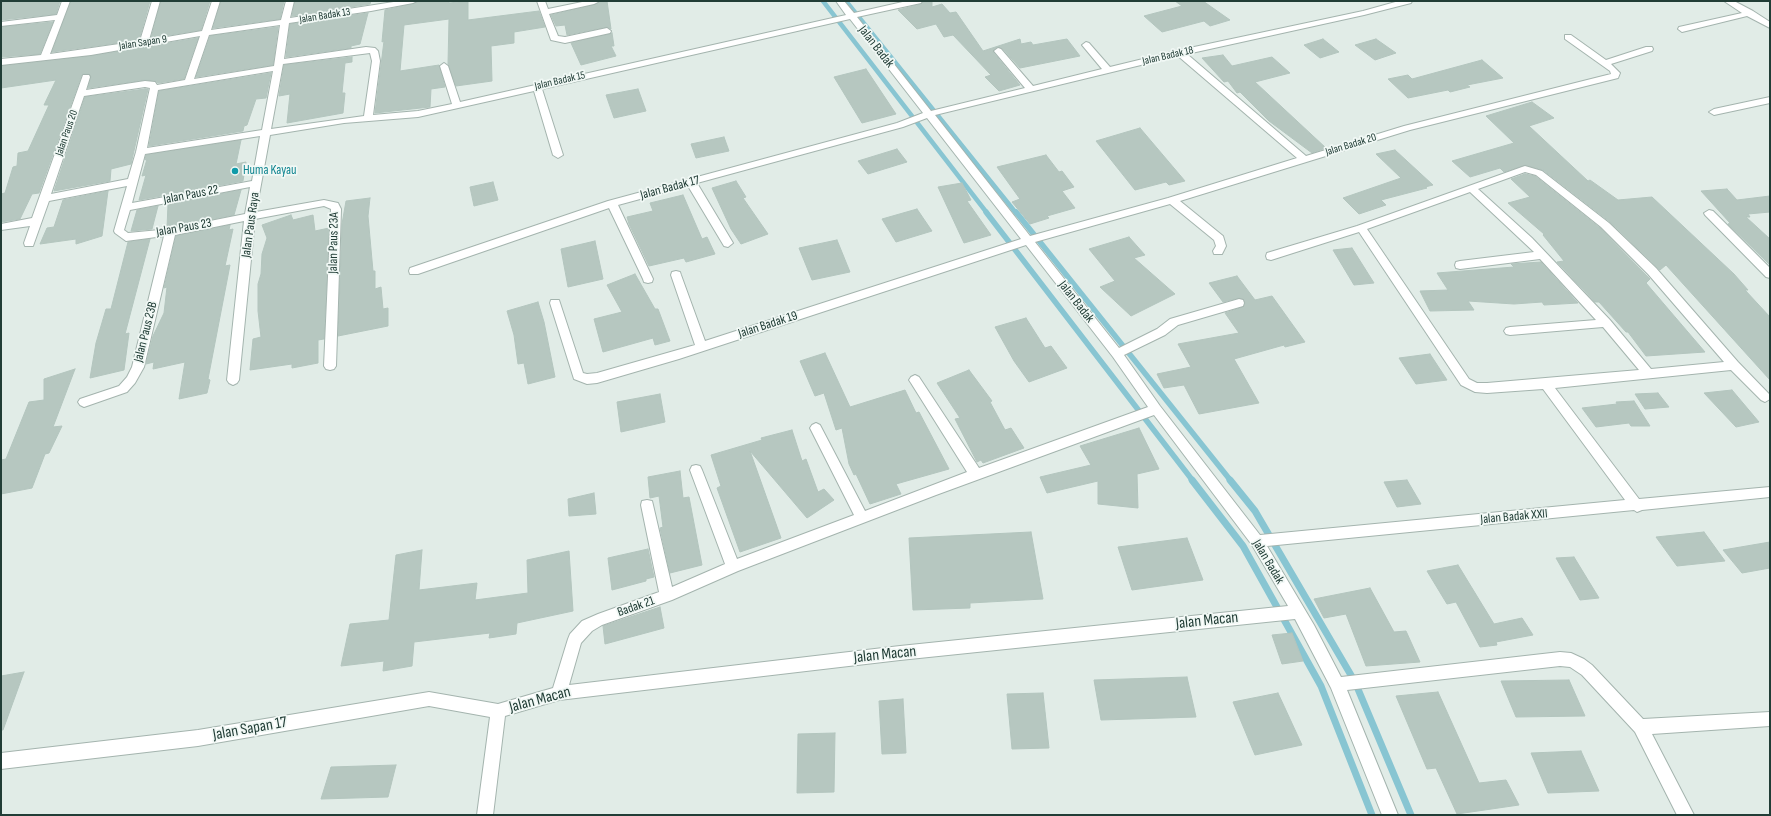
<!DOCTYPE html>
<html>
<head>
<meta charset="utf-8">
<style>
  body { margin:0 }
  #map { position:relative; width:1771px; height:816px; overflow:hidden; background:#e1ece7; font-family:"Sofia Sans Condensed",sans-serif }
  canvas { display:block }
  .frame { position:absolute; inset:0; border:2px solid #213d36; pointer-events:none }
</style>
</head>
<body>
<div id="map">
<canvas width="1771" height="816"></canvas>
<div class="frame"></div>
</div>
<script>
const context = document.querySelector('canvas').getContext('2d');
context.lineJoin = 'round';
const poly = rows => new Path2D(rows.map(r => 'M' + r).join(''));
function trace(path, color, width, dash) { context.strokeStyle = color; context.lineWidth = width; context.lineCap = dash ? 'butt' : 'round'; context.setLineDash(dash || []); context.stroke(path); }
function fillPath(path, color) { context.fillStyle = color; context.fill(path, 'evenodd'); }
function drawText(font, color, halo, rows, align = 'center') {
  context.font = font + ' "Sofia Sans Condensed",sans-serif'; context.lineWidth = 3.5; context.setLineDash([]); context.textBaseline = 'middle'; context.strokeStyle = halo; context.fillStyle = color; for (const [text, x, y, turn = 0] of rows) {
    context.save(); context.translate(x, y); context.rotate((+turn || 0) * Math.PI / 180); context.textAlign = isNaN(turn) ? turn : align; if (halo) context.strokeText(text, 0, 0); context.fillText(text, 0, 0); context.restore();
  }
}
trace(poly([
  [823,1,987,213],
  [846,1,1016,213]
]), '#88c5d2', 4.5);
trace(poly([
  [986,212,1193,481],
  [1016,212,1231,481]
]), '#88c5d2', 5.5);
trace(poly([
  [1192,480,1243,546,1321,686,1372,815],
  [1230,480,1255,511,1355,682,1411,815]
]), '#88c5d2', 7);
const building = poly([
  [1,1,60,1,56,14,1,20,1,1],
  [71,1,150,1,139,40,52,52,71,1],
  [161,1,210,1,201,30,151,38,161,1],
  [221,1,284,1,280,19,213,28,221,1],
  [295,1,371,1,370,4,292,16,295,1],
  [418,1,449,1,449,3,468,1,468,20,539,11,545,27,514,32,514,43,491,46,492,81,456,86,448,64,449,19,404,25,400,71,439,65,445,87,431,89,430,107,375,113,384,41,382,42,385,10,413,4,418,1],
  [599,1,607,1,611,29,607,27,567,35,565,25,556,26,551,15,594,5,599,3,599,1],
  [923,1,932,1,932,7,942,4,950,13,956,12,983,51,1020,39,1021,44,1031,42,1033,45,1067,39,1080,56,1020,68,1002,48,997,47,993,52,1020,85,999,91,985,77,991,75,953,35,944,37,936,24,917,29,898,10,921,4,923,1],
  [1175,1,1203,1,1230,20,1210,26,1204,21,1162,32,1144,16,1182,6,1175,1],
  [368,13,360,44,351,46,351,48,286,57,290,24,368,13],
  [53,22,40,54,1,57,1,27,53,22],
  [278,27,273,65,196,77,210,36,278,27],
  [612,33,614,46,611,46,616,56,581,65,571,43,612,33],
  [198,38,184,79,158,83,155,81,145,80,88,88,91,76,89,74,82,74,39,193,32,194,20,219,1,222,1,194,5,193,13,167,17,166,18,153,28,151,49,105,44,105,56,80,1,88,1,66,91,56,198,38],
  [1323,39,1339,52,1320,58,1304,45,1323,39],
  [1376,39,1396,53,1375,60,1355,45,1376,39],
  [1223,55,1232,66,1272,57,1290,73,1255,82,1326,148,1312,153,1269,121,1240,92,1237,93,1228,81,1224,82,1202,58,1223,55],
  [352,57,352,62,345,63,342,93,345,93,343,113,287,123,290,94,279,96,284,65,352,57],
  [1482,60,1503,78,1467,85,1470,87,1450,92,1448,90,1408,98,1388,79,1408,75,1412,79,1482,60],
  [866,69,896,114,862,123,834,77,866,69],
  [271,73,266,98,256,99,247,125,244,126,243,131,149,146,159,91,271,73],
  [145,89,148,89,131,164,111,169,110,181,54,191,85,97,145,89],
  [638,89,646,111,614,118,606,95,638,89],
  [1532,102,1554,118,1529,126,1588,181,1590,180,1618,200,1652,197,1734,274,1748,290,1745,290,1770,317,1770,380,1666,265,1660,270,1610,222,1543,170,1525,165,1504,172,1500,168,1470,177,1452,161,1514,143,1486,116,1532,102],
  [1140,128,1185,181,1169,185,1166,182,1135,190,1096,141,1140,128],
  [724,137,729,151,696,158,691,144,724,137],
  [241,140,236,164,246,162,243,181,139,200,146,175,142,176,147,159,145,160,146,155,241,140],
  [897,149,907,162,868,174,858,161,897,149],
  [1395,150,1433,185,1425,187,1427,188,1381,200,1386,205,1359,214,1343,198,1401,178,1376,154,1395,150],
  [1046,155,1059,172,1062,171,1074,187,1062,191,1075,208,1047,216,1049,218,1030,224,1012,202,1020,199,997,167,1046,155],
  [1525,174,1535,176,1600,228,1650,279,1646,283,1705,352,1646,356,1628,332,1626,332,1599,302,1595,302,1557,262,1564,261,1543,235,1544,234,1508,203,1530,197,1511,179,1525,174],
  [736,181,746,197,743,198,768,234,741,244,731,229,712,188,736,181],
  [493,182,498,200,474,206,470,187,493,182],
  [962,183,971,200,967,201,991,235,964,243,938,187,962,183],
  [1727,189,1737,200,1770,196,1770,212,1748,214,1750,217,1746,217,1770,239,1770,265,1728,224,1730,223,1701,191,1727,189],
  [241,190,234,215,167,228,168,204,241,190],
  [108,191,102,236,76,244,76,239,40,244,47,228,54,227,63,200,108,191],
  [683,195,702,239,707,237,715,254,686,262,684,258,649,266,629,224,627,217,653,211,650,203,683,195],
  [370,198,368,216,373,271,375,271,375,289,381,287,383,309,388,308,388,326,338,336,342,224,346,201,370,198],
  [158,206,152,229,131,231,137,210,158,206],
  [917,209,932,231,896,242,882,219,917,209],
  [291,215,293,220,313,215,315,231,329,228,324,339,318,340,318,363,292,368,292,364,250,370,253,339,261,337,258,311,258,284,261,274,262,254,267,238,262,225,291,215],
  [230,225,229,230,233,229,225,266,230,265,208,379,210,380,207,393,179,399,185,362,153,369,154,362,146,364,153,336,164,313,167,287,164,288,176,236,230,225],
  [1129,237,1145,255,1134,258,1175,294,1131,316,1100,287,1115,281,1089,249,1129,237],
  [150,239,125,334,129,333,124,370,90,378,96,343,106,309,111,309,128,242,150,239],
  [837,240,850,272,812,280,799,248,837,240],
  [595,241,603,279,568,287,561,249,595,241],
  [1352,248,1374,283,1354,285,1333,250,1352,248],
  [1541,262,1578,303,1544,305,1542,302,1514,304,1468,301,1474,310,1430,311,1420,291,1448,290,1437,273,1514,267,1511,264,1541,262],
  [635,274,655,309,658,309,670,341,655,345,653,338,603,352,594,319,622,312,607,285,635,274],
  [1237,276,1255,300,1272,296,1305,342,1285,347,1284,345,1234,359,1259,403,1199,414,1184,385,1164,388,1157,374,1191,367,1178,344,1239,333,1225,313,1243,307,1245,303,1244,300,1239,298,1223,302,1209,283,1237,276],
  [538,302,544,322,555,377,528,384,524,363,518,364,514,335,507,311,538,302],
  [1026,318,1045,348,1051,346,1067,368,1029,382,1014,361,995,327,1026,318],
  [825,353,850,407,905,390,916,413,919,412,949,469,896,484,901,494,870,504,856,474,854,475,849,464,842,428,836,430,824,393,815,396,800,361,825,353],
  [1430,354,1447,380,1416,384,1399,358,1430,354],
  [75,369,53,427,62,426,49,453,45,454,32,488,1,494,1,460,6,459,29,402,44,400,44,379,75,369],
  [969,370,992,401,990,402,1005,430,1011,428,1024,448,983,463,981,460,977,462,955,419,960,418,937,383,969,370],
  [1732,390,1759,422,1736,427,1704,393,1732,390],
  [1658,393,1669,407,1645,409,1635,394,1658,393],
  [660,394,665,422,621,432,617,402,660,394],
  [1634,401,1650,426,1631,426,1629,423,1596,427,1582,408,1617,404,1616,402,1634,401],
  [1139,428,1159,469,1137,474,1138,508,1098,504,1098,481,1047,493,1040,477,1091,465,1080,446,1139,428],
  [792,430,802,461,806,459,818,492,824,489,834,500,807,518,750,451,781,538,740,552,717,488,721,486,711,455,762,440,761,438,792,430],
  [680,471,683,498,689,497,702,565,670,573,660,528,663,527,659,496,650,498,648,477,680,471],
  [1407,480,1421,504,1397,507,1384,482,1407,480],
  [594,493,596,514,569,516,568,499,594,493],
  [1031,532,1043,599,970,603,970,608,913,610,909,538,1031,532],
  [1704,532,1725,561,1677,566,1656,537,1704,532],
  [1187,538,1203,580,1132,590,1118,547,1187,538],
  [1770,542,1770,568,1742,573,1723,550,1770,542],
  [648,549,654,577,646,579,646,581,612,590,608,558,648,549],
  [422,550,419,590,477,583,475,600,528,593,527,560,569,551,573,611,517,623,516,634,489,638,490,633,414,642,412,666,383,671,384,661,341,666,350,624,389,620,396,555,422,550],
  [1574,557,1599,598,1580,600,1556,558,1574,557],
  [1458,565,1494,624,1522,618,1533,635,1496,642,1497,645,1480,647,1456,602,1447,604,1427,571,1458,565],
  [1370,588,1394,632,1406,631,1420,662,1366,666,1346,614,1324,618,1314,599,1370,588],
  [660,607,664,628,605,644,603,626,660,607],
  [1292,633,1303,661,1282,664,1272,635,1292,633],
  [24,672,3,730,1,730,1,676,24,672],
  [1187,677,1196,717,1101,720,1094,680,1187,677],
  [1569,680,1585,716,1516,717,1501,681,1569,680],
  [1438,692,1479,783,1506,780,1519,805,1457,814,1436,768,1427,769,1396,696,1438,692],
  [1043,693,1049,748,1012,749,1007,694,1043,693],
  [1278,693,1302,745,1255,755,1233,702,1278,693],
  [903,699,906,753,882,754,879,701,903,699],
  [835,733,834,792,797,793,798,734,835,733],
  [1581,751,1599,791,1548,793,1531,753,1581,751],
  [396,765,388,797,321,799,331,767,396,765]
]);
fillPath(building, '#b6c7c0');
trace(building, '#b3c5be', 1);
const minor = poly([
  [62,1,70,1,50,54,140,41,152,1,160,1,149,40,202,31,212,1,220,1,211,30,281,20,286,1,294,1,290,18,400,1,417,1,413,3,371,11,289,23,284,59,366,47,375,48,378,51,380,61,373,115,418,111,452,104,440,66,444,63,448,66,460,102,846,15,836,1,844,1,854,13,907,1,922,1,921,3,857,17,931,111,1025,88,994,51,998,48,1001,49,1033,86,1102,69,1082,45,1086,42,1089,43,1110,67,1180,50,1363,11,1399,1,1412,1,1411,3,1364,15,1187,54,1306,156,1404,126,1611,74,1610,71,1565,39,1565,35,1571,35,1606,60,1646,47,1652,47,1653,49,1652,51,1611,64,1620,73,1618,78,1410,130,1180,201,1223,236,1226,246,1222,254,1214,254,1213,251,1216,246,1214,240,1170,204,1035,242,1119,348,1157,329,1170,319,1239,299,1243,300,1244,303,1243,306,1178,325,1165,335,1124,355,1160,406,1260,535,1625,500,1543,389,1487,393,1475,392,1461,385,1359,232,1271,260,1267,259,1266,256,1267,253,1357,226,1522,167,1525,166,1542,171,1609,223,1656,268,1738,362,1769,394,1770,399,1765,402,1761,400,1731,370,1555,388,1639,499,1770,487,1770,497,1642,510,1637,512,1634,510,1267,546,1314,625,1341,677,1560,652,1571,653,1584,659,1592,665,1643,719,1770,712,1770,726,1652,734,1694,815,1677,815,1635,732,1582,675,1570,667,1560,666,1347,690,1398,815,1382,815,1331,688,1295,619,900,660,559,700,505,716,493,815,477,815,490,717,429,706,198,746,1,769,1,753,198,730,429,692,498,704,553,688,568,639,570,634,582,621,598,614,659,592,641,505,642,501,647,500,652,501,653,505,672,587,725,564,690,470,692,466,696,465,700,466,702,470,737,559,854,515,810,428,812,425,816,423,820,425,865,511,967,472,911,383,909,380,911,377,915,375,919,377,979,468,1148,407,1113,357,1026,245,679,359,597,383,587,384,574,379,550,303,551,300,559,300,560,303,583,373,587,374,597,373,695,345,671,275,672,272,676,271,680,272,681,275,705,341,1021,239,927,118,903,127,697,183,733,243,728,247,724,246,688,186,618,205,653,279,652,282,648,283,644,282,643,279,609,208,418,274,410,274,409,271,410,268,608,201,897,123,923,113,850,19,542,89,563,155,558,158,553,155,534,91,418,117,344,123,270,135,256,212,324,200,338,203,341,209,336,366,334,369,330,370,326,369,324,366,331,209,324,206,255,219,239,380,237,383,233,385,229,383,227,380,244,221,175,235,144,367,135,383,127,392,84,407,80,405,78,402,80,399,119,386,127,377,132,367,164,236,126,241,115,233,114,231,127,186,49,201,33,246,25,246,24,243,30,226,1,230,1,224,32,218,83,75,89,75,90,77,86,90,145,81,155,82,157,85,185,80,200,36,91,55,1,65,1,59,41,55,55,20,1,26,1,22,57,15,62,1],
  [280,25,274,66,194,79,209,35,280,25],
  [370,53,372,61,364,116,271,129,283,64,370,53],
  [1178,56,1297,158,1168,198,1030,236,935,115,1178,56],
  [273,71,262,130,147,148,158,90,273,71],
  [145,87,150,88,136,152,128,179,51,194,84,96,145,87],
  [260,136,252,181,132,203,145,154,260,136],
  [1525,172,1536,175,1601,227,1648,274,1724,362,1651,369,1610,320,1532,238,1478,189,1525,172],
  [250,187,245,214,170,229,128,233,124,230,130,210,250,187],
  [1470,192,1534,252,1460,261,1456,262,1455,265,1456,268,1460,269,1540,259,1596,320,1510,327,1506,328,1504,331,1506,334,1510,335,1603,327,1639,370,1487,383,1477,383,1469,379,1367,229,1470,192],
  [1154,415,1252,545,1288,606,900,646,569,685,581,643,592,631,602,625,672,600,738,571,936,495,1154,415],
  [537,1,545,1,548,9,587,1,598,2,594,4,549,14,558,36,565,37,607,28,611,31,610,33,565,43,551,40,537,1],
  [1724,1,1734,1,1753,11,1770,22,1770,28,1747,16,1682,32,1678,29,1679,27,1742,13,1724,1],
  [1770,97,1770,103,1714,115,1709,112,1714,109,1770,97],
  [1709,210,1713,211,1770,268,1770,278,1766,277,1705,215,1704,213,1709,210]
]);
trace(minor, '#a4b4ae', 2);
fillPath(minor, '#fff');
for (const [x, y, r, color] of [
  [235,171,4,"#0f9aa8"]
]) { const dot = new Path2D(); dot.arc(x, y, r, 0, 2 * Math.PI); context.fillStyle = color; context.fill(dot); trace(dot, '#f1f8f5', 1.5); }
drawText('11px', '#213d36', '#f1f8f5', [
  ["Jalan Badak 13",325,16,-9],
  ["Jalan Sapan 9",143,43,-9],
  ["Jalan Badak 18",1168,56,-13],
  ["Jalan Badak 15",560,81,-13],
  ["Jalan Paus 20",67,133,-71],
  ["Jalan Badak 20",1351,145,-17]
]);
drawText('13px', '#213d36', '#f1f8f5', [
  ["Jalan Badak",876,47,52],
  ["Jalan Badak 17",670,188,-15],
  ["Jalan Paus 22",191,195,-11],
  ["Jalan Paus Raya",251,225,-82],
  ["Jalan Paus 23",184,228,-10],
  ["Jalan Paus 23A",334,243,-89],
  ["Jalan Badak",1076,302,52],
  ["Jalan Badak 19",768,325,-18],
  ["Jalan Paus 23B",146,332,-76],
  ["Jalan Badak XXII",1514,517,-5],
  ["Jalan Badak",1268,562,59],
  ["Badak 21",636,607,-19]
]);
drawText('13px', '#0d838f', '#f1f8f5', [
  ["Huma Kayau",243,171]
], 'left');
drawText('16px', '#213d36', '#f1f8f5', [
  ["Jalan Macan",1207,621,-6],
  ["Jalan Macan",885,655,-6],
  ["Jalan Macan",540,700,-15],
  ["Jalan Sapan 17",250,729,-10]
]);
</script>
</body>
</html>
